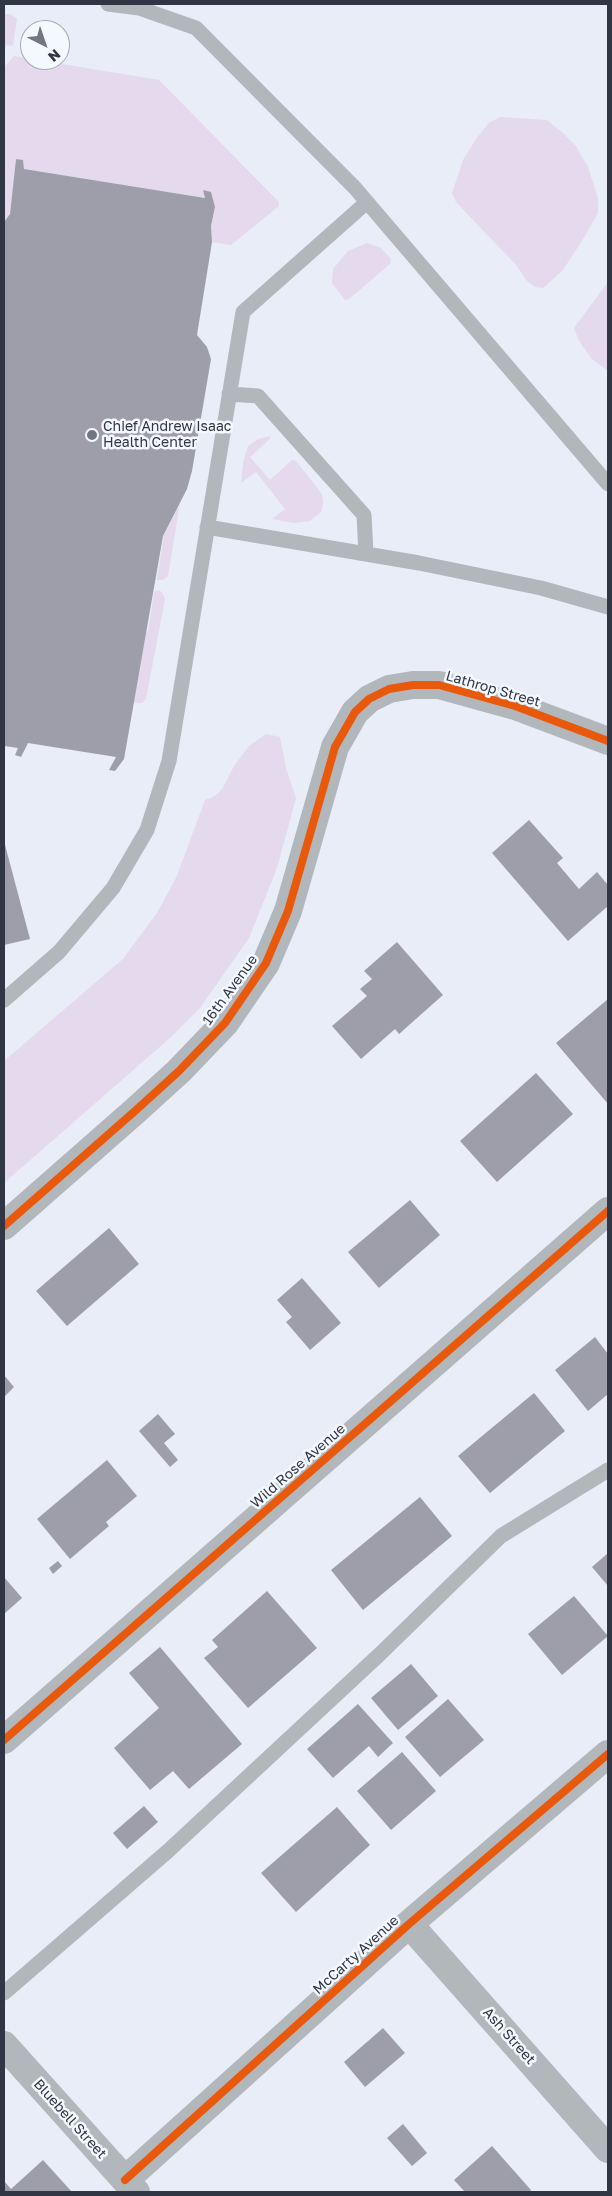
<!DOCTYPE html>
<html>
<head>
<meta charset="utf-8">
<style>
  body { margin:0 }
  #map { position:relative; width:612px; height:2196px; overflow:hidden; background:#e8edf8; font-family:"Golos Text",sans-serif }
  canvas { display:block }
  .frame { position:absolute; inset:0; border:5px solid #303643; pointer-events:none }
  .north { position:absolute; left:20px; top:20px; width:50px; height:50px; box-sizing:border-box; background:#f4f8ff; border:1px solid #a6aab4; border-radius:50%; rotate:139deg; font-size:14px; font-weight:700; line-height:20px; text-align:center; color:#303643 }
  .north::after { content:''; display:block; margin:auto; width:18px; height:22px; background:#707682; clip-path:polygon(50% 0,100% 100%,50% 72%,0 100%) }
</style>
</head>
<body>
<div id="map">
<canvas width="612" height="2196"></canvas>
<div class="frame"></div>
<div class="north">N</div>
</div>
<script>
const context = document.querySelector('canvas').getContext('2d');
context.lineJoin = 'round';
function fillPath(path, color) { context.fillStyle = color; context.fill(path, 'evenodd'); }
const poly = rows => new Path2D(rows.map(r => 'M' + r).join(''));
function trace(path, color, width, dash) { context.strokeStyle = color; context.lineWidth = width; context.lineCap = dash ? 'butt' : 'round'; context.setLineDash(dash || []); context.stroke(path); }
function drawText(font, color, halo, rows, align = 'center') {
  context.font = font + ' "Golos Text",sans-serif'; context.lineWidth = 5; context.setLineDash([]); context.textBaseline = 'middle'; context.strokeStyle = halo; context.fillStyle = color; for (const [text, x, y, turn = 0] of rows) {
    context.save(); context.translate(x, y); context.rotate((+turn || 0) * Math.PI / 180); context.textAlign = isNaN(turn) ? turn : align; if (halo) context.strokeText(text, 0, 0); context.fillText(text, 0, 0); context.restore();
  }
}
fillPath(poly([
  [4,14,11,14,17,19,13,46,7,45,4,49],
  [14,56,159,80,279,202,279,206,231,245,212,242,211,226,215,207,210,192,203,190,205,198,24,169,23,160,16,159,10,214,4,222,4,67],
  [500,117,547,120,563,133,576,146,588,167,598,198,598,213,585,236,563,270,543,288,535,287,527,281,516,265,456,202,452,193,463,160,476,139,489,123],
  [367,243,381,248,391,259,390,264,349,299,345,300,332,283,333,269,348,251],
  [608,282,608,371,592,359,579,341,574,328],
  [270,436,270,439,250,457,270,480,292,460,296,461,322,494,323,503,321,512,310,521,294,523,272,519,285,509,256,472,241,483,243,463,248,446,258,439],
  [180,503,168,576,163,580,157,580,164,535],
  [157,590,162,592,165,599,146,699,142,703,133,703,144,635,148,631,154,593],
  [266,734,280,737,286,768,296,798,277,868,249,938,200,1008,170,1038,4,1183,4,1061,123,959,131,948,157,913,176,878,205,800,215,796,222,789,234,766,249,746]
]), '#e5d9ed');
fillPath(poly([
  [16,159,23,160,24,169,205,198,203,190,211,192,215,207,211,226,212,242,197,335,207,347,211,359,192,471,187,489,163,536,124,759,115,771,109,770,116,757,28,743,21,757,15,755,18,748,4,746,4,222,10,214],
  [529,820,563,858,557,863,579,889,597,872,608,885,608,906,568,941,492,853],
  [4,841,30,939,4,945],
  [397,942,443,995,399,1034,395,1029,361,1059,332,1026,367,996,360,989,372,979,364,971],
  [608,999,608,1104,556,1043],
  [536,1073,573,1114,497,1182,460,1141],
  [410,1200,440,1235,379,1288,348,1252],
  [109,1228,139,1264,67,1326,36,1291],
  [302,1278,341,1323,310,1350,286,1322,292,1317,277,1300],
  [595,1337,608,1354,608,1394,588,1411,555,1370],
  [4,1375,14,1387,4,1397],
  [534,1393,565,1431,490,1493,458,1456],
  [158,1414,175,1434,164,1443,178,1460,170,1467,139,1431],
  [107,1460,137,1496,106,1522,109,1526,70,1559,37,1519],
  [420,1497,452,1536,363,1610,331,1570],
  [608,1553,608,1586,592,1567],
  [58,1561,62,1566,53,1574,49,1568],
  [4,1577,22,1598,4,1614],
  [267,1591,317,1648,248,1708,204,1658,218,1647,212,1640],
  [574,1596,608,1636,562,1675,528,1634],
  [160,1647,242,1744,189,1789,173,1771,150,1790,114,1748,159,1708,129,1673],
  [411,1664,438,1696,398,1730,371,1698],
  [448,1699,484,1740,440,1777,405,1737],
  [358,1704,393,1743,378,1757,369,1746,333,1778,307,1749],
  [402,1752,436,1791,391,1830,357,1791],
  [144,1806,158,1822,127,1849,113,1833],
  [337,1807,370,1845,296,1912,261,1873],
  [383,2028,405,2053,365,2087,344,2062],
  [403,2124,427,2153,412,2166,387,2138],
  [492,2146,531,2190,529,2192,465,2192,454,2180],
  [43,2160,72,2192,4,2192,4,2181,11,2189]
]), '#9d9ea9');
trace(poly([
  [108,4,139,8,196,28,355,188,608,484],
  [229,394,258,396,364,515,366,554],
  [207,527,419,563,541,588,608,607],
  [4,1000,59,952,113,888,147,830,169,761,243,312,367,202],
  [4,1993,168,1851,380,1654,501,1536,608,1470]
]), '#b2b7bc', 15);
trace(poly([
  [4,1226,135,1111,179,1071,225,1023,266,963,288,911,335,747,355,712,369,699,389,689,413,685,439,685,515,706,608,741],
  [4,1740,608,1211],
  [409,1924,608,2149],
  [4,2045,136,2192],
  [125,2180,409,1924,608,1754]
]), '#b2b7bc', 28);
trace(poly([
  [4,1226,135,1111,179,1071,225,1023,266,963,288,911,335,747,355,712,369,699,389,689,413,685,439,685,515,706,608,741],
  [4,1740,608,1211],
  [125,2180,409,1924,608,1754]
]), '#e8590c', 8);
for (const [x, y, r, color] of [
  [92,435,6,"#707682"]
]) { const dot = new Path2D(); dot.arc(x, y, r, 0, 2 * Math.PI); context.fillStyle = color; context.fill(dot); trace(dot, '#f4f8ff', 2); }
drawText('14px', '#303643', '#f4f8ff', [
  ["Chief Andrew Isaac",103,427],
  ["Health Center",103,443]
], 'left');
drawText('14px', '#303643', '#f4f8ff', [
  ["Lathrop Street",493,689,16],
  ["16th Avenue",230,990,-54],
  ["Wild Rose Avenue",298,1466,-41],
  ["McCarty Avenue",356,1955,-42],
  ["Ash Street",509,2036,48],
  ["Bluebell Street",70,2119,48]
]);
</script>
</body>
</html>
